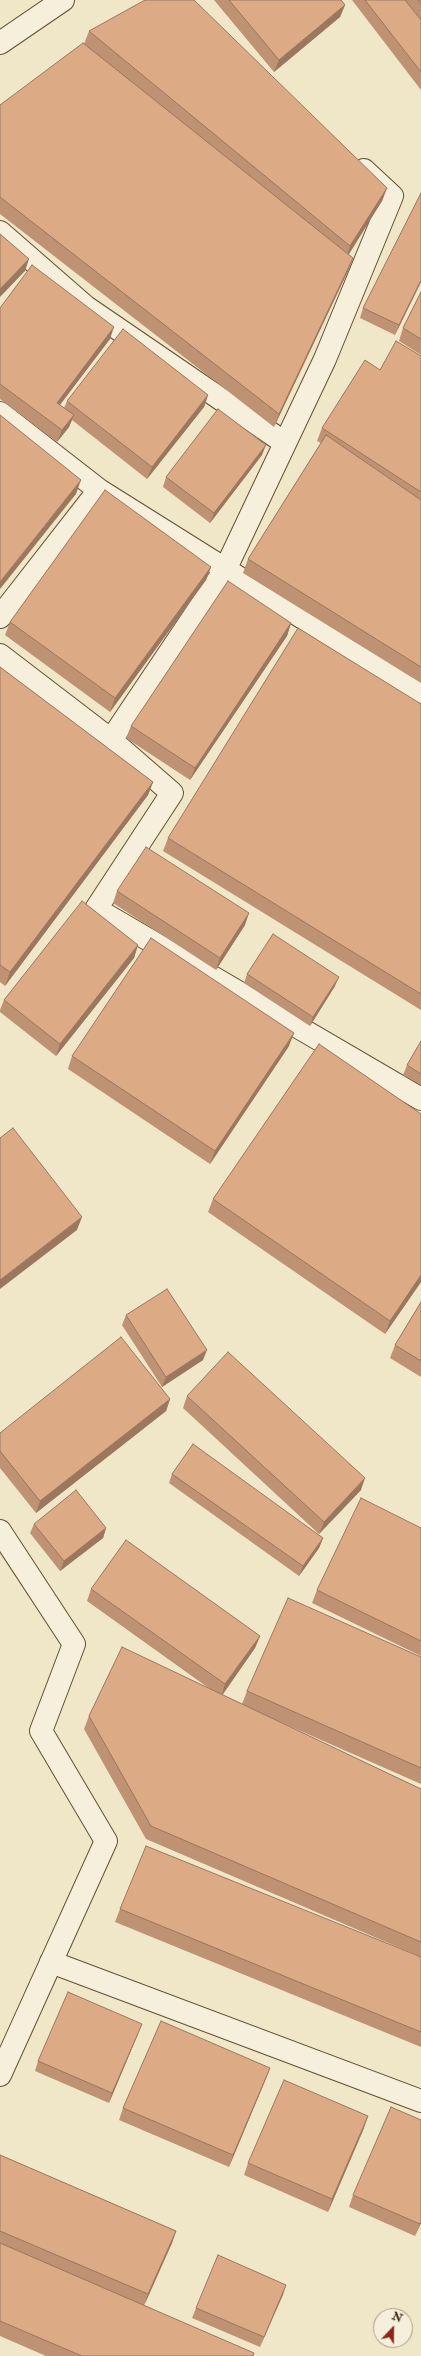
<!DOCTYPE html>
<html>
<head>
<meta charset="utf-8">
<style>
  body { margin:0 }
  #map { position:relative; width:421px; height:2356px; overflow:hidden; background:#f0e7c8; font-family:"IM FELL Double Pica",serif }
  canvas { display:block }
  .north { position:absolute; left:373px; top:2308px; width:40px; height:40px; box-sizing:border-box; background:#f5efdb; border:1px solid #a89b83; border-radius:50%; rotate:22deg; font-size:11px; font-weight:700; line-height:16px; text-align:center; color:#351d00 }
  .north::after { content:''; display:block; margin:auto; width:14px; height:18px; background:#8f2418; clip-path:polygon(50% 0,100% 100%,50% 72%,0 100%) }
</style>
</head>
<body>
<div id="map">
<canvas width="421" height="2356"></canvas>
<div class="north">N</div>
</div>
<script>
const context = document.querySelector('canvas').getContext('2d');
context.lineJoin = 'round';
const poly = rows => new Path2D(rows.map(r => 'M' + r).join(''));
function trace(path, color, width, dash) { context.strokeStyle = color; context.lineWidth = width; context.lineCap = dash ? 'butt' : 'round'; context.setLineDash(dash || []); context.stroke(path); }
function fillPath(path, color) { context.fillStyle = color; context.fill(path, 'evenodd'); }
const minor = poly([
  [0,43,63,0],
  [0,232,86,307,285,443],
  [0,413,99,490,0,617],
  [99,490,421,692],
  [0,655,111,740,225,570,325,359,392,196,364,170],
  [111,740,172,793,96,909,421,1099],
  [51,1962,421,2101]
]);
const tertiary = poly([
  [0,1531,74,1644,41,1731,106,1841,0,2075]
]);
trace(minor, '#645032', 24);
trace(tertiary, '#645032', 24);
trace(minor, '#f5efdb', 22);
trace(tertiary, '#f5efdb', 22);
fillPath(poly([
  [214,0,341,0,345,5,340,17,274,72],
  [352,0,421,0,421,90],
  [89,31,387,188,382,201,348,254,353,258,348,271,274,427,0,214,0,105,84,44],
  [421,282,395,335,360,318,363,308],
  [421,292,421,355,399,341,403,328],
  [0,308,110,339,60,405,64,408,67,401,208,395,204,407,147,479,72,420,69,427,57,442,0,399],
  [421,356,421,683,243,573,248,559,321,443,317,441,322,428,380,370],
  [262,455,210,523,163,487,166,477],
  [211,567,206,580,110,712,5,635,10,622],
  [291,623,287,636,190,780,126,738,131,726],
  [0,667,153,782,148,795,5,986,0,982],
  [421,704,421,1010,163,851,168,838],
  [117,891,245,925,216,970,113,903],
  [138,945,134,958,56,1056,0,1012,0,1010,4,1000],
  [247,974,335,986,310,1026,244,983],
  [421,1041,421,1085,403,1075,407,1065],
  [289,1046,210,1164,68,1069,72,1056],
  [213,1199,421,1282,385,1334,208,1212],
  [421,1302,421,1377,390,1358,395,1345],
  [126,1315,203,1360,162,1387,122,1325],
  [187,1396,361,1490,319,1534,183,1408],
  [170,1399,166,1411,36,1513,0,1468,0,1433],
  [172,1474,323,1538,319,1548,299,1576,169,1483],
  [34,1524,106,1528,103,1538,60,1571,30,1533],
  [421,1528,421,1656,312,1603,317,1590],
  [91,1589,260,1636,255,1648,222,1695,242,1704,247,1691,421,1657,421,1784,253,1710,421,1789,421,1957,146,1839,84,1729,89,1716,210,1689,87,1601],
  [120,1909,421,1957,421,2047,115,1922],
  [138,2034,109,2103,35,2071,38,2061],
  [270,2068,265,2081,229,2167,119,2120,123,2108],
  [364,2128,328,2212,244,2175,248,2163],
  [0,2155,176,2231,172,2243,144,2305,253,2356,46,2356,0,2336],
  [353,2195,421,2223,415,2236,349,2207],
  [286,2285,260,2347,192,2318,196,2308]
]), '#be9273');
fillPath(poly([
  [345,5,340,17,274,72,279,60],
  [387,188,382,201,346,259,350,246],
  [353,258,348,271,274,427,279,414],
  [29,259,25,271,0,297,0,289],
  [421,280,421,282,395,335,399,325],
  [114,327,110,339,52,415,57,403],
  [208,395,204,407,147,479,152,467],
  [74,415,69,427,57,442,62,430],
  [266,445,262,455,210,523,214,513],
  [81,480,76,494,0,589,0,582],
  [211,567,206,580,110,712,115,698],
  [291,623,287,636,190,780,195,768],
  [153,782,148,795,5,986,10,972],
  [249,913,245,925,216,970,220,958],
  [138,945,134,958,56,1056,60,1044],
  [339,977,335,986,310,1026,313,1017],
  [294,1033,289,1046,210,1164,215,1151],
  [82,1217,77,1230,0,1289,0,1280],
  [421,1275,421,1282,385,1334,390,1321],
  [207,1350,203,1360,162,1387,166,1377],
  [170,1399,166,1411,36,1513,40,1501],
  [365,1478,361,1490,319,1534,324,1522],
  [106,1528,103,1538,60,1571,64,1561],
  [323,1538,319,1548,299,1576,303,1566],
  [260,1636,255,1648,221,1697,225,1684],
  [142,2024,138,2034,109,2103,112,2093],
  [270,2068,265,2081,229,2167,233,2155],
  [368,2116,364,2128,328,2212,332,2199],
  [421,2221,421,2223,415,2236],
  [176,2231,172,2243,144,2306,148,2294],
  [286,2285,283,2295,260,2347,264,2337]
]), '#9b775e');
const building = poly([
  [145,0,194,0,387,188,350,246,89,31,145,0],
  [229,0,341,0,345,5,279,60,229,0],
  [365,0,405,0,421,20,421,72,365,0],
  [418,0,421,0,421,4,418,0],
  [83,43,353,258,279,414,0,197,0,105,83,43],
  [421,193,421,280,399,325,363,308,421,193],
  [0,234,29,259,0,289,0,234],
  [32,265,114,327,57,403,74,415,62,430,0,384,0,308,32,265],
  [421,292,421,339,403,328,421,292],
  [123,329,208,395,152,467,67,401,123,329],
  [396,341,421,356,421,492,322,428,365,360,380,370,396,341],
  [218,409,266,445,214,513,166,477,218,409],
  [0,415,81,480,0,582,0,415],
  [326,435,421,500,421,667,248,559,326,435],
  [105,490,211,567,115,698,10,622,105,490],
  [228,581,291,623,195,768,131,726,228,581],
  [298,628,421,704,421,994,168,838,298,628],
  [0,667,153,782,10,972,0,965,0,667],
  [146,847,249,913,220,958,117,891,146,847],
  [82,901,138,945,60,1044,4,1000,82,901],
  [273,934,339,977,313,1017,247,974,273,934],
  [151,938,294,1033,215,1151,72,1056,151,938],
  [421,1041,421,1074,407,1065,421,1041],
  [319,1044,421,1114,421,1275,390,1321,213,1199,319,1044],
  [13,1128,82,1217,0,1280,0,1138,13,1128],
  [167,1289,207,1350,166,1377,126,1315,167,1289],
  [421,1302,421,1361,395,1345,421,1302],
  [121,1337,170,1399,40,1501,0,1451,0,1433,121,1337],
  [228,1352,365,1478,324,1522,187,1396,228,1352],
  [193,1444,323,1538,303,1566,172,1474,193,1444],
  [76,1490,106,1528,64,1561,34,1524,76,1490],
  [361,1498,421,1528,421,1641,317,1590,361,1498],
  [126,1540,260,1636,225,1684,91,1589,126,1540],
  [288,1598,421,1657,421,1768,247,1691,288,1598],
  [122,1647,421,1789,421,1942,151,1826,89,1716,122,1647],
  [146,1846,421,1957,421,2032,120,1909,146,1846],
  [68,1992,142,2024,112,2093,38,2061,68,1992],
  [161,2021,270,2068,233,2155,123,2108,161,2021],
  [284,2080,368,2116,332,2199,248,2163,284,2080],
  [391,2107,421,2120,421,2221,420,2224,353,2195,391,2107],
  [0,2155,176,2231,148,2294,0,2231,0,2155],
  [0,2243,254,2353,253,2356,82,2356,0,2321,0,2243],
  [218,2255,286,2285,264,2337,196,2308,218,2255]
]);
fillPath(building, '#ddaa86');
trace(building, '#9b775e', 1);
</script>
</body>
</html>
